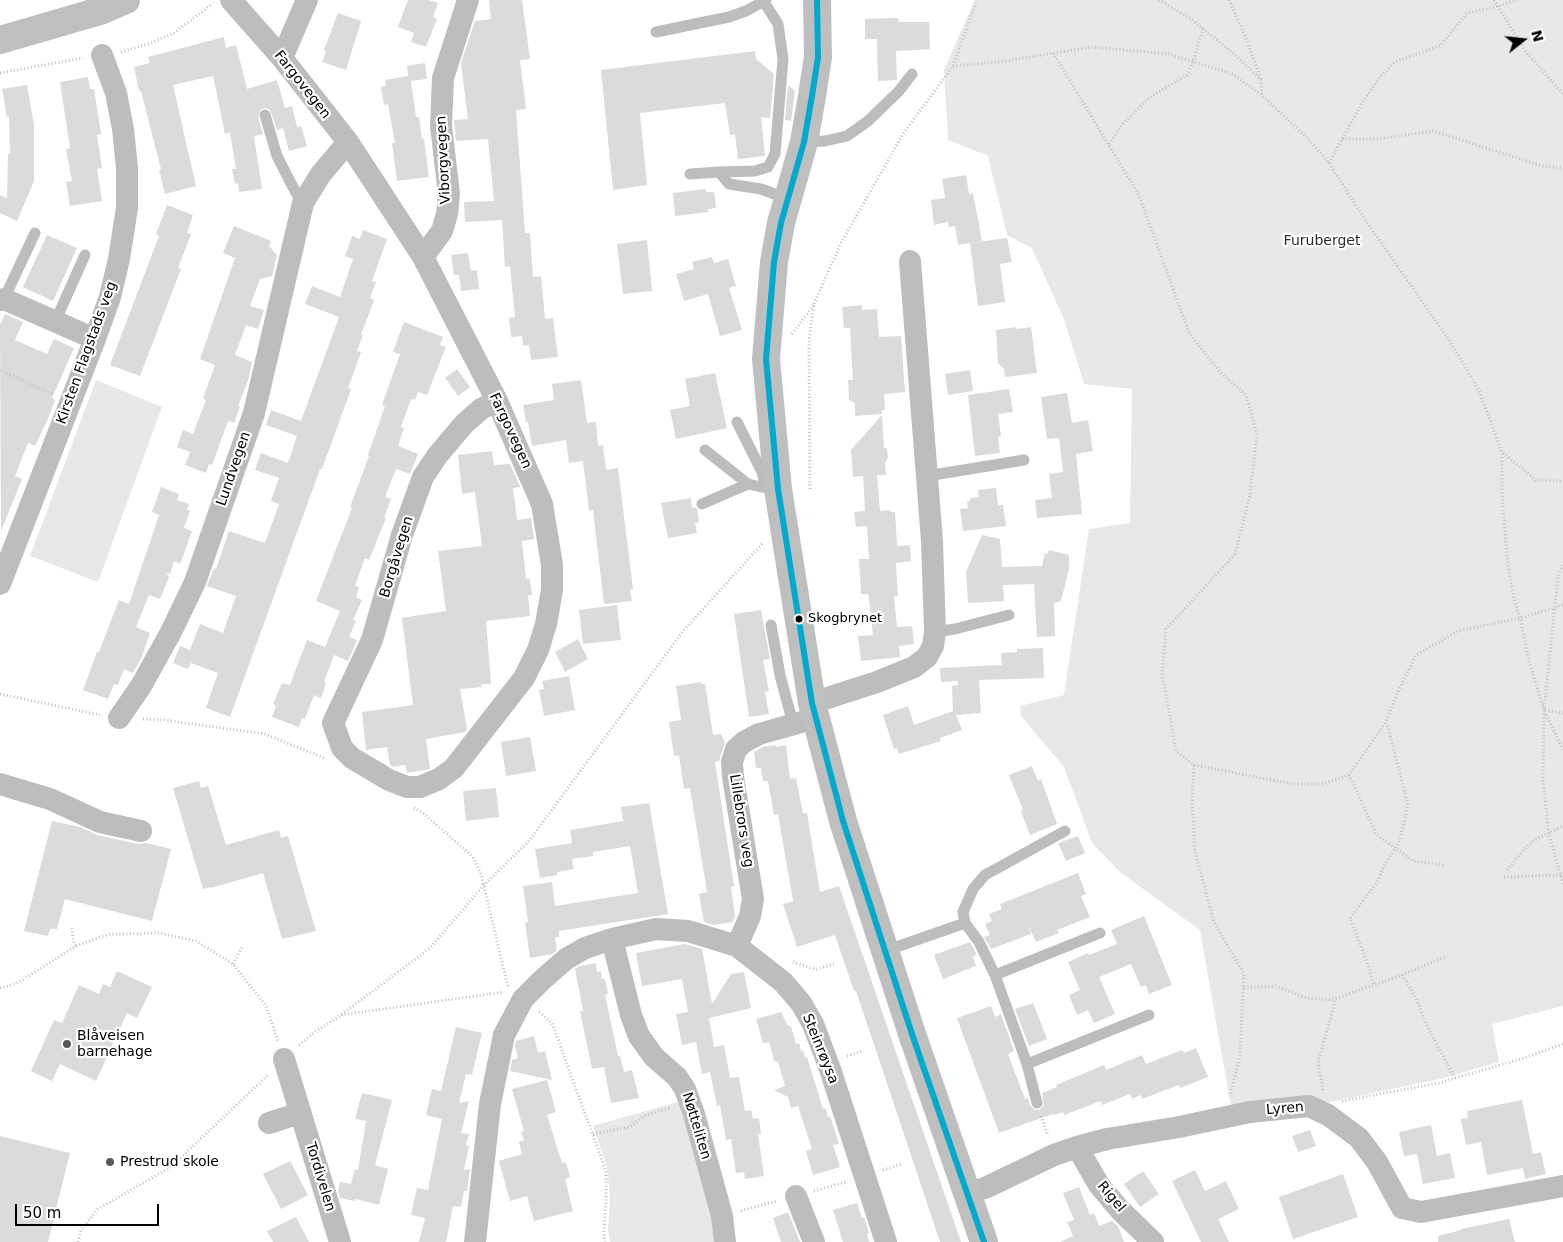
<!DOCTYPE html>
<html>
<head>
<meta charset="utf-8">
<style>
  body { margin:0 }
  #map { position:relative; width:1563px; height:1242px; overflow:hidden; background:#fff; font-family:"DejaVu Sans",sans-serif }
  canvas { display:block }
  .north { position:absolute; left:1498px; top:15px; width:50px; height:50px; -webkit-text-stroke:4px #fff; paint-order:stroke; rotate:74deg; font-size:14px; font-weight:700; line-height:20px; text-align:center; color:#000 }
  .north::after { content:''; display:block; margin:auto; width:18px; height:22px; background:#000; clip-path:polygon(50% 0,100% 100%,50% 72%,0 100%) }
  .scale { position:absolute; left:15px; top:1204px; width:144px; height:22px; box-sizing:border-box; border:2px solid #000; border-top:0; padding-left:6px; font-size:15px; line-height:18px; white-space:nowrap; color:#000; -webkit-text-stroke:4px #fff; paint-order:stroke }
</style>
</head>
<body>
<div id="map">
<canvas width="1563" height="1242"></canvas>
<div class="north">N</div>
<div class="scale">50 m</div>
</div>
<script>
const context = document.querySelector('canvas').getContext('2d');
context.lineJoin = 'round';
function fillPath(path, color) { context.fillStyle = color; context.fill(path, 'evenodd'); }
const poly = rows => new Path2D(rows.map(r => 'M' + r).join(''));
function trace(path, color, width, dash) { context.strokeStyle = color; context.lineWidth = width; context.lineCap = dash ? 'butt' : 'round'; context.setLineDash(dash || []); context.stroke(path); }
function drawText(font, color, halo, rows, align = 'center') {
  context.font = font + ' "DejaVu Sans",sans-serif'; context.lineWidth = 4.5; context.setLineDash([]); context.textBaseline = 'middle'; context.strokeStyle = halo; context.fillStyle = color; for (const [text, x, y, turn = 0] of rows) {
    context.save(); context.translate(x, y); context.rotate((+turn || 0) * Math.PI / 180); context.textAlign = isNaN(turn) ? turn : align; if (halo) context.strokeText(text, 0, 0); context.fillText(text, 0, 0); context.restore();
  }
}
fillPath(poly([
  [975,0,1563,0,1563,1006,1492,1024,1499,1062,1440,1079,1311,1106,1232,1113,1200,930,1121,873,1092,843,1064,767,1021,716,1020,706,1064,695,1089,529,1130,523,1132,389,1084,384,1065,322,1032,248,1007,235,988,156,948,140,944,70],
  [96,380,162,407,98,582,30,556],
  [684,1100,717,1242,610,1242,608,1229,610,1199,607,1167,593,1126]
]), '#e8e8e8');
fillPath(poly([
  [408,0,429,0,438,3,433,17,437,19,426,47,411,42,414,33,398,27],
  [489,0,522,0,530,59,520,60,526,109,516,110,525,233,530,233,533,277,541,276,545,319,553,318,558,357,531,360,529,345,523,346,522,336,511,337,509,318,515,317,510,266,505,267,502,220,465,222,464,202,494,201,488,139,456,141,454,120,468,119,461,63,475,21,491,19],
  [338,13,361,21,346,70,322,62,326,52,324,50],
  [898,18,899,22,929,22,930,49,896,51,897,80,878,81,877,39,865,39,865,19],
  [224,37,226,48,236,45,247,89,277,80,285,108,292,106,297,127,301,126,307,146,289,151,283,128,277,130,270,110,266,108,260,110,258,117,263,134,254,136,262,189,239,192,238,183,235,184,232,169,236,169,230,132,225,134,213,76,173,85,196,186,165,194,159,170,161,169,141,91,139,91,134,67,150,63,148,57],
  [755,51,756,59,774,74,770,118,761,117,765,156,738,159,735,134,730,135,725,103,640,113,647,185,613,190,601,70],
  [425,63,427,79,411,81,416,117,419,117,422,139,424,139,429,177,397,181,392,143,395,143,388,104,384,105,381,87,386,86,385,80,408,76,407,66],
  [88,77,90,89,94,89,101,134,97,135,102,168,97,169,102,201,70,206,66,182,72,181,66,149,70,148,60,82],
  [27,85,34,125,34,181,17,221,0,213,0,195,7,198,8,154,10,154,9,117,7,117,2,89],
  [788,85,795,91,791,121,785,120],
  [966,175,969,194,973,193,982,241,958,245,955,226,949,227,948,222,934,225,931,200,945,198,942,179],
  [706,189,706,192,714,192,716,208,708,209,708,212,675,216,673,193],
  [167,205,193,215,187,233,191,234,178,268,181,269,140,376,110,365,159,236,156,234],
  [234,226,271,241,269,246,277,255,272,276,260,279,250,306,264,310,258,329,246,325,235,355,252,362,248,381,238,406,240,407,234,423,228,421,212,465,209,464,206,473,185,465,190,452,177,447,183,430,193,434,206,400,203,398,215,365,200,359,235,258,223,253],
  [363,230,387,239,372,281,376,282,370,298,374,300,361,335,363,335,357,351,361,352,348,388,351,389,322,469,320,469,230,717,206,708,218,673,191,663,188,669,173,663,180,646,190,650,200,624,223,633,236,596,207,586,214,568,216,569,229,531,265,543,279,504,271,501,279,478,255,470,261,453,288,463,297,436,266,425,271,410,301,421,339,317,305,304,312,286,340,297,353,259,345,256,352,236,360,239],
  [47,235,77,248,53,301,23,287],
  [1007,238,1012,262,1000,264,1005,302,978,306,970,243],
  [647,240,652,291,623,294,617,244],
  [468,253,471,271,477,270,479,289,461,291,459,275,454,275,451,255],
  [712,257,714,263,728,259,736,286,729,288,742,330,720,336,708,294,684,301,676,274,694,269,692,262],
  [862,305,862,310,877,309,879,337,901,336,905,392,884,394,885,410,882,410,882,414,855,416,855,403,849,400,848,380,853,380,850,328,844,328,842,307],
  [5,314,23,322,15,340,47,354,54,339,74,348,52,398,55,400,47,421,35,446,28,443,15,476,22,479,1,531,0,325],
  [404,322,443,337,440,345,446,347,427,395,418,392,415,400,411,399,401,427,404,428,398,446,418,454,410,474,396,469,385,497,391,499,384,518,386,518,369,560,365,558,355,586,359,587,356,597,362,600,353,620,356,621,349,637,357,640,352,652,348,661,334,655,324,682,326,683,321,698,314,695,305,719,302,718,299,727,272,717,276,706,273,704,282,683,290,685,307,640,325,647,340,611,316,601,352,508,350,507,369,456,368,455,385,406,382,405,400,354,393,352],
  [1016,327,1017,329,1031,327,1037,373,1005,377,1004,369,998,363,996,330],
  [457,369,470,387,458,396,445,378],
  [970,370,973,391,948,395,945,374],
  [715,373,727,428,676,439,670,410,690,406,685,379],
  [581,380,587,423,596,422,598,446,603,445,606,470,618,468,633,589,630,590,632,601,604,604,593,510,589,511,583,461,569,463,566,440,532,446,528,422,526,422,523,405,554,400,552,384],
  [1009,389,1013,412,998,414,1001,436,998,437,1000,453,975,456,968,395],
  [1067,393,1072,423,1088,420,1093,451,1076,454,1082,514,1037,518,1035,500,1052,498,1049,474,1063,472,1059,438,1047,439,1041,397],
  [882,415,884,448,887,448,888,458,885,462,886,475,877,475,880,511,890,510,890,512,895,512,897,546,910,545,911,561,896,563,898,596,894,596,897,627,912,626,914,644,899,646,900,657,861,661,858,636,873,635,869,598,868,594,861,594,859,559,869,559,867,526,856,527,854,512,865,511,863,476,853,477,851,450],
  [492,451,494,465,510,464,518,482,520,487,513,488,517,520,531,518,534,539,522,541,526,579,530,579,532,595,528,595,530,616,486,621,491,684,481,684,482,687,460,689,467,730,465,732,426,739,430,769,407,773,405,765,393,767,390,765,387,747,366,750,362,712,413,705,402,618,446,611,438,551,482,546,475,492,462,494,458,455],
  [161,487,179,494,177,500,189,504,187,510,190,511,184,528,192,531,180,564,174,561,170,574,166,573,169,577,160,599,149,595,136,627,150,633,141,659,133,673,124,669,118,685,114,684,108,699,83,690,97,652,99,652,119,600,129,604,159,515,152,512],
  [996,488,998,505,1003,505,1006,526,963,531,960,509,968,508,967,501,970,501,970,498,979,497,978,490],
  [691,498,692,508,695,507,697,509,699,522,695,523,697,533,668,538,661,503],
  [982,535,1000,539,1002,567,1042,566,1045,553,1048,554,1049,550,1069,555,1069,569,1061,601,1054,603,1055,636,1037,637,1034,584,1003,585,1004,601,968,603,966,572],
  [617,605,621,640,583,644,579,610],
  [761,610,770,659,763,660,769,691,765,692,769,714,749,717,734,614],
  [578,639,588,659,565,672,555,652],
  [1043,648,1044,678,979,680,981,713,956,715,962,730,940,738,941,741,899,754,897,748,894,749,883,715,908,706,914,725,953,711,952,686,958,685,958,681,941,682,940,668,1002,665,1001,653,1017,652,1017,649],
  [569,676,575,710,544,716,539,690,544,689,542,681],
  [701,682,701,684,705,684,713,735,721,734,725,743,719,761,715,762,734,886,731,887,735,916,733,922,714,925,704,922,699,894,707,892,690,788,684,789,679,755,674,756,669,722,681,720,676,686],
  [530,737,536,771,506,776,501,742],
  [776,745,776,747,786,745,790,779,796,778,803,813,807,813,820,892,839,886,961,1242,940,1242,856,991,854,991,835,935,797,947,783,904,793,901,778,814,774,815,768,781,763,781,761,768,756,768,754,752,762,747],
  [1032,766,1038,781,1041,779,1057,824,1030,835,1021,811,1023,810,1009,775],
  [199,781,201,788,208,786,226,845,279,830,281,838,288,836,316,931,282,939,263,873,211,888,211,887,203,889,173,788],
  [496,788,499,817,466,821,463,791],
  [649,803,668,914,559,931,559,937,555,937,557,950,552,954,530,958,525,923,528,922,523,886,552,882,555,906,638,893,630,846,593,852,593,856,572,859,574,869,557,872,557,875,540,878,535,849,572,843,570,830,623,821,621,807],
  [52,821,80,827,97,835,138,844,146,843,171,849,152,921,65,899,57,929,50,929,48,936,24,931],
  [1078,836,1085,853,1066,861,1058,843],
  [1078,873,1086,894,1081,896,1090,917,1057,930,1059,933,1036,942,1028,925,1031,934,991,949,984,937,990,935,985,924,992,921,989,914,1002,909,1000,904],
  [1144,916,1172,985,1149,994,1146,985,1141,987,1131,964,1099,977,1115,1014,1094,1023,1088,1010,1077,1015,1069,995,1080,990,1068,962,1088,953,1089,955,1117,944,1111,930],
  [970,942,977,955,973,956,976,966,943,979,934,955],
  [685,944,702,949,712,1004,731,974,744,972,751,1008,709,1018,714,1047,724,1045,730,1078,739,1077,745,1111,751,1110,753,1119,759,1118,761,1134,758,1134,764,1176,745,1179,744,1172,736,1173,731,1139,726,1140,720,1105,717,1106,710,1072,702,1074,696,1042,682,1045,676,1014,688,1012,682,979,642,986,636,953],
  [596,963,597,972,601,971,602,979,605,979,608,994,605,995,618,1056,620,1056,624,1072,632,1070,639,1098,611,1103,604,1067,592,1069,580,1011,583,1011,575,969,580,966],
  [117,971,152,987,137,1018,127,1013,96,1081,60,1064,52,1081,31,1071,54,1020,62,1023,79,985,99,994,103,984,110,987],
  [1033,1003,1047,1039,1029,1046,1015,1009],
  [991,1006,995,1017,1001,1014,1014,1051,1008,1054,1025,1099,1028,1098,1030,1105,1035,1110,1039,1110,1044,1105,1042,1093,1057,1087,1056,1085,1104,1065,1106,1070,1142,1055,1146,1064,1182,1050,1184,1053,1196,1048,1208,1077,1180,1088,1179,1085,1142,1099,1141,1095,1132,1099,1130,1094,1102,1105,1101,1101,1064,1115,1063,1112,1054,1115,1053,1114,999,1133,957,1018],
  [781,1012,788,1026,791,1026,796,1044,799,1043,801,1051,803,1050,805,1058,807,1057,823,1109,826,1108,828,1117,830,1116,839,1144,833,1145,840,1167,813,1175,806,1151,812,1149,798,1106,791,1108,788,1097,774,1090,785,1086,778,1062,774,1061,769,1042,763,1043,756,1019],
  [456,1027,482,1033,472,1075,466,1074,459,1103,469,1101,461,1133,469,1134,466,1145,469,1146,464,1170,470,1169,467,1191,464,1191,461,1207,453,1206,446,1242,419,1242,425,1218,411,1215,417,1188,428,1190,442,1119,426,1115,432,1089,441,1091],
  [534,1036,538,1053,545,1051,552,1080,510,1071,512,1060,518,1058,515,1046,516,1041],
  [547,1080,556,1112,547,1115,562,1163,566,1162,570,1177,565,1179,573,1211,534,1221,527,1196,510,1201,499,1161,522,1154,519,1142,524,1140,521,1132,524,1131,512,1089],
  [362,1093,392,1100,375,1165,388,1169,379,1205,356,1199,355,1201,340,1198,338,1191,340,1182,351,1184,355,1169,358,1170,366,1121,355,1119],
  [1522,1100,1533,1154,1541,1152,1546,1174,1525,1179,1523,1168,1487,1175,1481,1142,1466,1145,1461,1119,1468,1118,1467,1111],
  [1431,1125,1437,1156,1450,1153,1455,1178,1423,1184,1417,1154,1404,1156,1399,1132],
  [1310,1130,1316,1146,1298,1152,1292,1136],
  [0,1136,70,1153,48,1242,0,1242],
  [290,1161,308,1195,281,1209,263,1174],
  [1195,1170,1205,1191,1226,1181,1239,1209,1218,1219,1229,1242,1201,1242,1172,1181],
  [1143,1171,1159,1194,1140,1207,1124,1184],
  [1343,1174,1358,1217,1293,1239,1279,1197],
  [1079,1187,1090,1215,1094,1213,1099,1226,1112,1221,1118,1226,1124,1242,1060,1242,1073,1236,1067,1222,1074,1220,1063,1193],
  [857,1203,862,1218,864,1217,869,1233,867,1234,869,1242,843,1242,833,1210],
  [788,1212,800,1242,781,1242,773,1218],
  [296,1217,309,1242,273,1242,267,1231],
  [1509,1219,1515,1242,1438,1242,1438,1236,1461,1230,1461,1229]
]), '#dbdbdb');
trace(poly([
  [1159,0,1191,19,1234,54,1261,80,1262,95],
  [1229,0,1246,38,1261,80],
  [1494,0,1526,52,1563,94],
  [121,52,151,43,174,33,212,4],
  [1053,53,1139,195,1189,333,1220,372,1246,395,1257,434,1250,495,1235,554,1166,629,1162,672,1176,751,1194,765,1293,784,1323,784,1349,775,1386,722,1396,696,1416,655,1458,631,1520,618,1563,605],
  [953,66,998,62,1092,47,1169,54,1232,74,1262,95,1308,139,1329,163,1364,218,1447,337,1479,390,1502,453,1502,492,1507,557,1513,595,1520,618,1529,661,1544,710,1563,750],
  [0,73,83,58],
  [1342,139,1378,139,1433,131,1542,166,1563,168],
  [1109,144,1122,125,1150,97,1187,75,1193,62,1203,28],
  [1329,163,1362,103,1380,77,1395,62,1441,45,1467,13,1499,6,1517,0],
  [792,334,814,305],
  [0,370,52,394],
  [1503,453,1536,480,1563,481],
  [810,489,809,342,814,304,841,243,903,134,953,66,977,0],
  [1563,565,1558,576,1544,710,1543,780,1549,834,1563,884],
  [0,694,100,715],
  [1545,710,1563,713],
  [143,719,164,720,265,734,324,758],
  [1194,765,1192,801,1195,852,1214,922,1244,974,1240,1056,1230,1096],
  [1349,775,1377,835,1413,861,1444,865],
  [414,808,423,813,473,857,481,874,508,987],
  [1507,870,1531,842,1563,826],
  [1504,877,1561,875,1563,873],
  [72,928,73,940,76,946],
  [793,962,810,968,817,969,834,964],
  [233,964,242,947],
  [1402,975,1414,994,1429,1030,1455,1078],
  [1373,984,1368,965,1350,918,1378,881,1385,864,1399,843,1408,805,1387,723],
  [0,988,16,984,76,946,110,934,159,933,196,941,233,964,266,1006,278,1041],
  [1244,988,1276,986,1306,998,1331,1000,1402,975,1447,956],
  [539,1012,552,1023,606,1171,606,1200,604,1231,605,1242],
  [341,1015,503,992],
  [299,1045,315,1032,341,1015,430,948,484,885,529,841,683,631,763,543],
  [847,1056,863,1051],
  [1323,1090,1318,1063,1336,998],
  [1342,1101,1439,1083,1524,1058,1563,1044],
  [1041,1116,1048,1136],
  [593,1134,629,1127,646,1115,670,1108],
  [883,1170,902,1164],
  [814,1191,846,1182],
  [741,1211,776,1201],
  [78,1242,81,1230,98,1209,171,1167,268,1075]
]), '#c2c2c2', 3, [1, 2.5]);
trace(poly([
  [656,32,729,17,746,11,766,0],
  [265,115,277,156,295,191,303,203],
  [804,142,825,141,847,136,868,121,899,91,912,74],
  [719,172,755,171,768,167,775,154,783,59,778,24,764,2],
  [690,174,719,172,729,184,761,189,788,199],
  [4,299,35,233],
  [55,322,85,255],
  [737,422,762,472,766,488],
  [705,450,748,484,766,488,778,489],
  [927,476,1024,460],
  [702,504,748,484],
  [771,625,780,675,793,724],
  [935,632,955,629,1009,615],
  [885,951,965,923],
  [995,975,1100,933],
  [1027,1064,1149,1015],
  [1037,1103,1027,1064,995,975,979,942,965,923,963,912,973,889,985,875,1065,831]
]), '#bdbdbd', 11);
trace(poly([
  [231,0,282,58,348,142,423,257,497,401,542,504,552,565,552,590,546,624,538,650,524,678,454,768,439,779,420,787,407,787,389,780,352,758,342,748,333,723,372,640,402,535,423,477,437,456,464,424,481,409,497,401],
  [282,58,307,0],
  [423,257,442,231,447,214,449,194,441,126,443,78,468,0],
  [0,300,4,299,95,339],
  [0,584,95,339,110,297,119,259,127,208,127,168,123,129,116,93,102,55],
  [812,703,877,682,914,667,927,657,933,646,935,632,932,541,910,261],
  [119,718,141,686,171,632,195,582,254,413,303,203,321,174,348,142],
  [0,784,50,799,100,822,141,831],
  [612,939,631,1015,639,1036,654,1057,677,1077,685,1089,694,1114,722,1216,725,1242],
  [737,946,750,916,753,899,733,777,732,762,736,749,744,742,759,734,816,718],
  [284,1059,340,1242],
  [269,1123,300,1113],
  [1077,1147,1099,1185,1120,1210,1153,1242],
  [968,1193,985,1188,1054,1155,1077,1147,1107,1139,1179,1127,1250,1112,1309,1106,1328,1115,1359,1138,1377,1162,1402,1208,1421,1212,1563,1186],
  [796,1196,814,1242],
  [475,1242,490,1104,504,1035,523,999,542,980,566,959,585,948,612,939,656,929,688,931,737,946,783,982,801,1003,813,1024,830,1069,886,1242]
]), '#bdbdbd', 22);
trace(poly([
  [817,0,818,57,812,96,804,142,781,223,774,262,766,359,778,489,812,703,843,821,912,1034,984,1242],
  [0,40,103,10,126,0]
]), '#bfbfbf', 28);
trace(poly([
  [817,0,818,57,812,96,804,142,781,223,774,262,766,359,778,489,812,703,843,821,912,1034,984,1242]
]), '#00a9ce', 6);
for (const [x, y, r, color] of [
  [799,619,4.5,"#000"],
  [67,1044,5,"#595959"],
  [110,1162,5,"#595959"]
]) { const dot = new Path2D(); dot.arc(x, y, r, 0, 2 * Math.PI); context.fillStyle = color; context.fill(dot); trace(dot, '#fff', 2); }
drawText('13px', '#000', '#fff', [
  ["Skogbrynet",808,619]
], 'left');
drawText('14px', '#000', '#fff', [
  ["Fargovegen",302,85,52],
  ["Viborgvegen",444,160,-93],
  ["Kirsten Flagstads veg",87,353,-70],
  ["Fargovegen",510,431,65],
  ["Lundvegen",234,469,-71],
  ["Borgåvegen",397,557,-73],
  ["Lillebrors veg",741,821,81],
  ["Steinrøysa",820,1049,68],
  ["Lyren",1285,1109,-5],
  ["Nøtteliten",696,1126,73],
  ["Tordivelen",320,1177,73],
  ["Rigel",1111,1197,50]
]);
drawText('14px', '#2c2c2c', '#fff', [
  ["Furuberget",1322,241]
]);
drawText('14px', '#000', '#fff', [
  ["Blåveisen",77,1036],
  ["barnehage",77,1052],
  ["Prestrud skole",120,1162]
], 'left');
</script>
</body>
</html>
